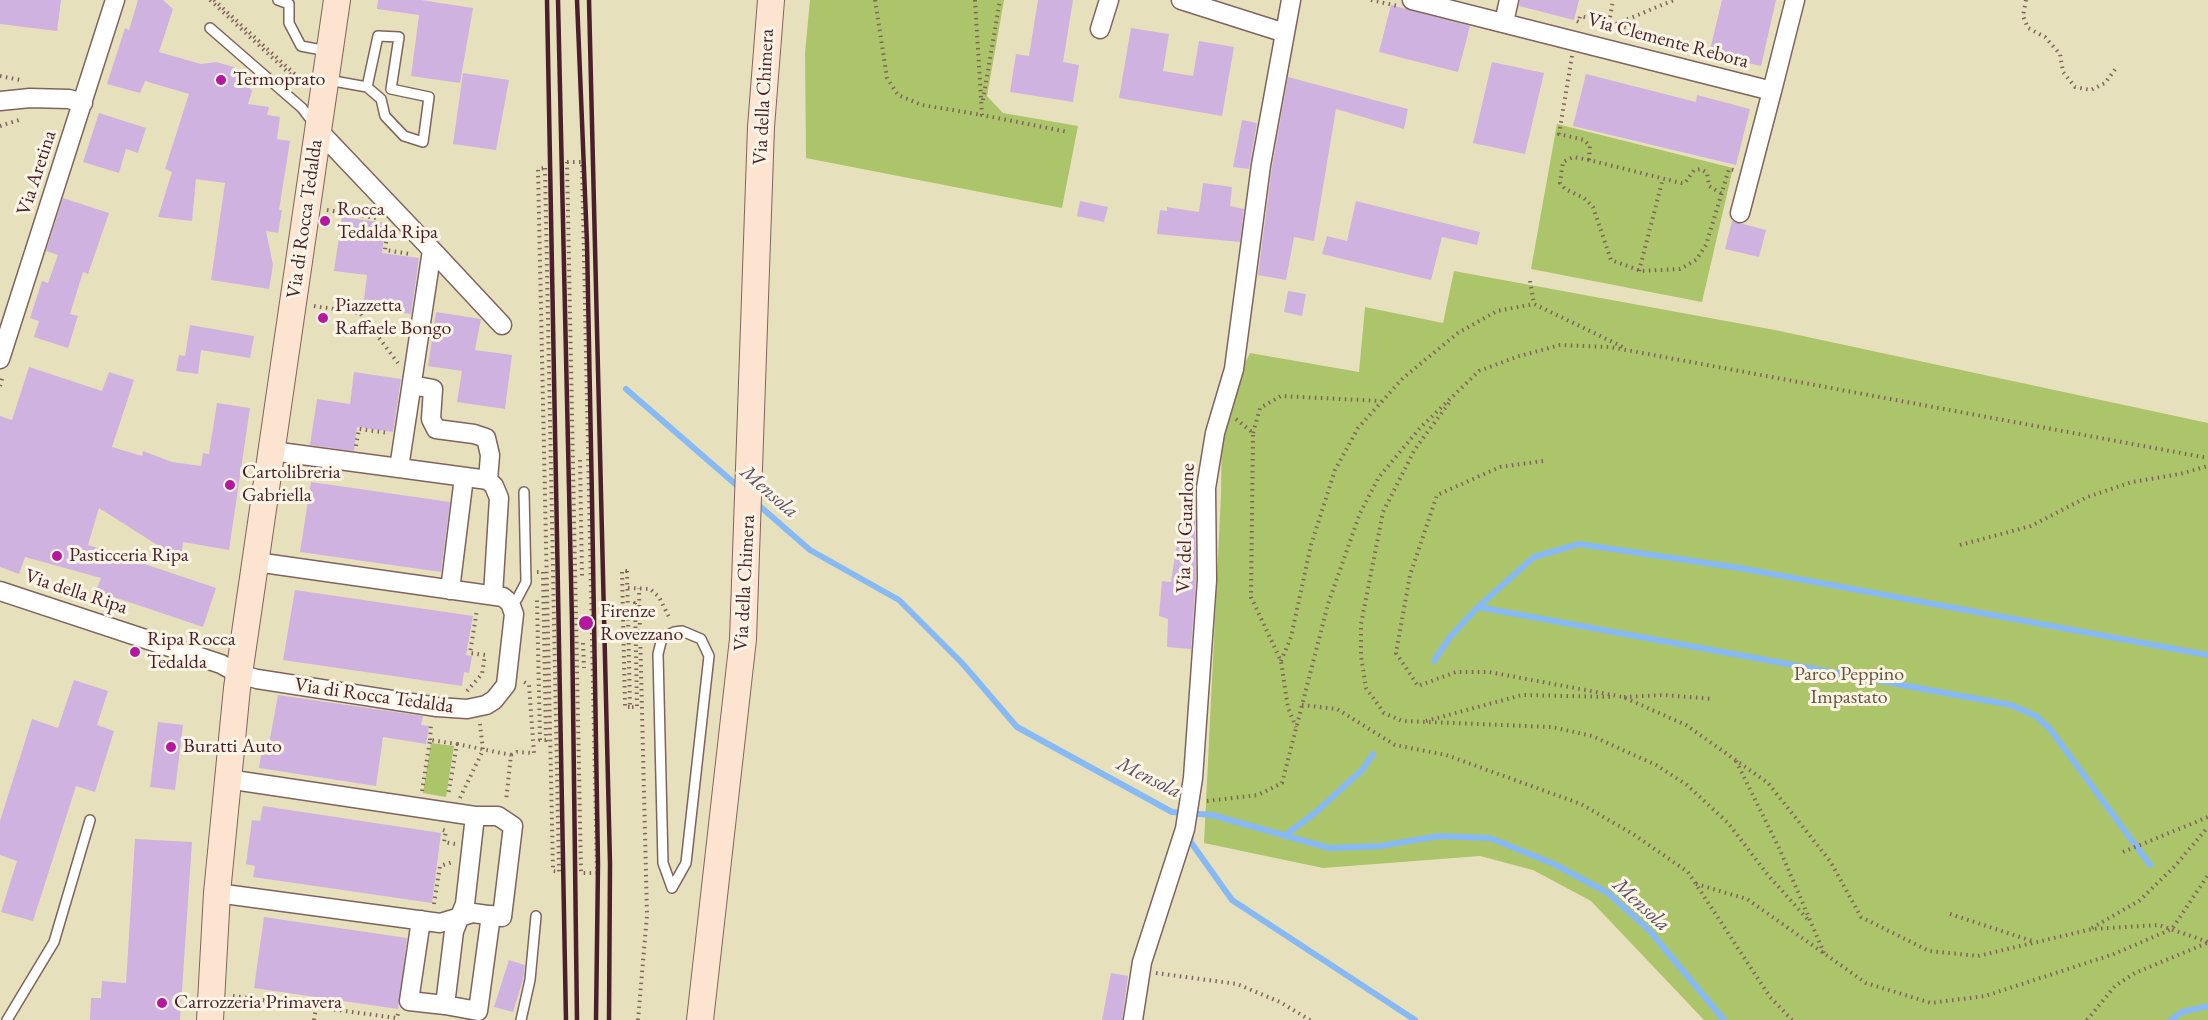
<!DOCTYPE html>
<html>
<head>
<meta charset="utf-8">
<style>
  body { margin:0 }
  canvas { display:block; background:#e7e0bc }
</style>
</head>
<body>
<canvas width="2208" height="1020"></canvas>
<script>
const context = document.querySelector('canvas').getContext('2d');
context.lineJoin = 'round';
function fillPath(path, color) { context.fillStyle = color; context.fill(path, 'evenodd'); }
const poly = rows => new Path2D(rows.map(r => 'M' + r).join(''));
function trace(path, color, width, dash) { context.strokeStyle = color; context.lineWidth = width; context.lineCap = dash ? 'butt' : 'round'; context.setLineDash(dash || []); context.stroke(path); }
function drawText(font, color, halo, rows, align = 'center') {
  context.font = font + ' "EB Garamond",serif'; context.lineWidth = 6; context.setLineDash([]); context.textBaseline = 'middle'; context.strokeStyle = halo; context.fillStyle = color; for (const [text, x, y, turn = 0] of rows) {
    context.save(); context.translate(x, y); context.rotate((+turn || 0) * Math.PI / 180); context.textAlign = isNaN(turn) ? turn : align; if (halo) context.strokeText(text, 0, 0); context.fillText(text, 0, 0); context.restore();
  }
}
fillPath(poly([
  [810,0,1004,0,987,96,1003,113,1078,126,1062,208,806,158,805,53],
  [1557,124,1733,168,1702,302,1531,269],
  [1454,271,1775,330,2208,423,2208,1020,1704,1020,1591,901,1533,870,1480,856,1323,868,1204,843,1221,495,1222,409,1250,353,1359,372,1365,307,1443,323],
  [431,743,454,746,446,797,423,793]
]), '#adc56a');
trace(poly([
  [626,389,741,489],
  [755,502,810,550,899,600,962,663,1017,727,1172,812,1212,815,1329,848,1380,846,1439,836,1490,838,1554,864,1608,893,1649,930,1724,1020],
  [1478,607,2011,705,2036,716,2050,729,2150,865],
  [1434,661,1450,637,1478,607,1534,557,1579,544,1740,568,2208,655],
  [1191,836,1190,841,1232,900,1415,1020],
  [1284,836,1315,813,1363,769,1373,754],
  [2171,1020,2182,1012,2208,1006]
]), '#87b9f4', 6);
fillPath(poly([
  [0,0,61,0,57,31,0,24],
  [138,0,163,0,173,9,159,52,201,64,216,62,234,67,252,91,248,104,269,107,267,115,280,117,277,139,290,141,279,210,282,210,278,233,266,231,273,265,269,289,211,280,225,183,196,179,192,221,158,217,172,172,165,169,189,94,145,81,140,93,107,84,125,28,129,30],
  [378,0,421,0,473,8,460,83,411,76,419,15,377,9],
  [1038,0,1073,0,1063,62,1079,65,1073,102,1010,92,1016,54,1029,56],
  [1520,0,1579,0,1574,20,1519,6],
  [1722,0,1776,0,1761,66,1709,54],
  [1391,5,1470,26,1458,72,1379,52],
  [1131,28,1169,34,1163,71,1193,76,1199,41,1234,47,1222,116,1119,98],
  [1492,62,1544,73,1525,154,1473,143],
  [463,73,509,80,496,150,453,144],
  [1586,74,1696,102,1697,95,1750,109,1736,165,1573,126],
  [1288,77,1408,109,1404,129,1336,109,1314,241,1294,237,1286,280,1258,275,1272,167],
  [99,113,146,128,138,153,126,149,119,173,83,162],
  [1242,120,1257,123,1249,169,1233,167],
  [1203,183,1232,187,1230,206,1244,209,1240,242,1157,234,1160,210,1167,211,1167,207,1199,212],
  [63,198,109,213,88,274,83,272,70,314,78,316,68,348,34,337,39,321,30,318,42,281,48,283,58,255,46,251],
  [1080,201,1108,207,1104,222,1077,216],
  [1356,201,1480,232,1477,245,1442,237,1431,280,1322,254,1327,236,1347,241],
  [342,217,386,223,382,253,419,258,411,314,363,307,367,275,334,271],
  [1732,221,1766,230,1759,257,1725,249],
  [1288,291,1306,294,1302,316,1284,312],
  [436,312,481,319,475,350,512,355,505,409,457,402,462,371,428,366],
  [190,325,254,336,250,358,201,350,198,374,176,371,179,355,185,356],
  [29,367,102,391,109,372,134,380,112,447,142,456,143,451,172,462,201,466,203,453,209,454,217,403,250,408,229,550,183,542,181,560,99,508,88,545,216,588,203,627,96,591,101,578,25,557,19,574,0,567,0,416,12,420],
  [354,372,401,379,393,432,357,427,354,451,310,445,317,399,350,404],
  [311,482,450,502,441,572,300,552],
  [1185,513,1195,514,1196,580,1191,649,1167,647,1168,619,1159,616,1162,581,1171,582,1177,543,1182,544],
  [295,590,473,616,466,655,472,656,469,673,464,672,462,686,283,660],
  [74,680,108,691,97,725,114,731,95,792,76,786,33,921,1,912,17,861,0,855,0,821,32,719,58,728],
  [278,695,423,716,421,725,429,726,426,744,383,737,376,786,259,768,263,743,269,744],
  [158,722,183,725,175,790,150,787],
  [263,806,441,833,432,903,253,877,255,866,246,864,252,820,260,821],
  [135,839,192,842,180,1020,90,1020,91,998,101,998,102,981,126,983],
  [264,917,407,938,398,1009,254,988],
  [509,960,525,965,523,980,513,1012,494,1007],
  [1111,973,1128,976,1122,1020,1102,1020]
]), '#d0b2e0');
const lane = poly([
  [278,0,289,4,289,23,301,46,327,51],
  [210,28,302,108,315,125],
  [328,80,367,87,378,36,399,37,391,89,429,97,423,142,404,136,385,116,381,99,367,87],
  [510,603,517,599,526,582,524,492],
  [682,631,701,639,709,656,686,863,672,888,663,863,658,654,662,638,674,632,682,631],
  [7,1020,54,942,90,820],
  [521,1020,530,980,536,916]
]);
const street = poly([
  [1181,0,1285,33],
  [1412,0,1772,91,1740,213],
  [1504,22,1509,0],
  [1100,29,1109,0],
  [1772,91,1795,0],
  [0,101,30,98,69,99,83,103],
  [432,250,502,325],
  [0,359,115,0],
  [412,385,433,389,431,419,436,429,474,434,486,438,490,455,488,480],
  [272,451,399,468,432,250,318,130],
  [399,468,488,480,494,486,499,498,493,595],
  [450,590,464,477],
  [0,591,221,664,239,674,257,679,437,707,467,709,486,705,494,700,506,685,514,614,510,603,503,597,256,562],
  [475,816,465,904,454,931,445,1005,478,1011,491,915],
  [217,893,440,923,473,913,502,917,513,826,498,816,475,816,227,779],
  [421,920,409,1001,445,1005],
  [1133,1020,1142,962,1185,829,1193,778,1207,580,1206,488,1215,433,1234,369,1261,165,1291,0]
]);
const secondary = poly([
  [210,1020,217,893,237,688,337,0],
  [700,1020,743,639,761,127,771,0]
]);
trace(lane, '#81635e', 12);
trace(street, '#81635e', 21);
trace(secondary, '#81635e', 28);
trace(poly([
  [210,0,304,87],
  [214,0,300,79,305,80],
  [875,0,887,78,898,95,922,105,982,115],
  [975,0,982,115,1068,132],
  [1371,0,1398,6],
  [2026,0,2023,16,2028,28,2045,37,2060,54,2063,72,2075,87,2091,90,2105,83,2117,67],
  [1577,21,1579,22,1580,16,1696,45],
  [1609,23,1613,0],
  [1616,24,1674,0],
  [1572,56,1559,134,1584,140,1590,146,1589,160,1681,183,1685,183,1694,170,1701,169,1707,173,1709,186,1722,194],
  [0,76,20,80],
  [983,100,1000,0],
  [0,126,22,119],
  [1589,160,1573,157,1563,162,1560,183,1565,189,1584,198,1593,207,1611,260,1641,271,1680,269,1696,260,1706,245,1729,169,1734,170],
  [567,162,582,162,597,873,581,873,567,162],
  [545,168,559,872,553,871,538,169,545,168],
  [327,210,376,218],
  [388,230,385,250,410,254],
  [1639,271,1663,178],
  [1530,281,1534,304,1623,347],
  [314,306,360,313,398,363],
  [0,386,3,376],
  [1449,403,1415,449,1383,512,1361,624,1361,656,1366,688,1384,713,1402,721,1552,727,1592,736,1656,765,1687,785,1728,823,1768,875,1809,921],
  [1236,419,1253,433,1251,597,1281,661,1288,708,1296,727],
  [1253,433,1260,408,1281,396,1381,401],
  [356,446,359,429,388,433],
  [580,460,582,577],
  [1543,461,1500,467,1437,495,1410,575,1396,653,1418,686,1456,672,1489,672,1623,697,1686,725,1768,783,1830,861,1861,917,1929,951,1978,956,2092,929,2159,925,2208,942],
  [1960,545,2031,526,2087,497,2132,482,2180,474,2208,466],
  [627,571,630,707,637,707,635,603,640,603],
  [627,571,622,571,625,707,630,707],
  [537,572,543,572,546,740,540,740,537,599],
  [628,588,650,589,659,597,670,619],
  [583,643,584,668],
  [1281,661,1291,637,1311,545,1335,470,1358,428,1403,378,1458,333,1497,311,1534,304],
  [467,691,482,674,485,655,470,653,477,610],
  [1624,697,1664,695,1713,699],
  [1302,705,1337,709,1395,745,1446,755,1581,804,1633,834,1688,872,1770,997,1792,1020],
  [1426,721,1522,695,1613,697],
  [430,740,431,723],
  [457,744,511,755,506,801],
  [511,755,517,752,534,753,529,685,524,682],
  [1736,761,1780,850,1824,953],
  [422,791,430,740,457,744,448,796],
  [460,798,483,750,480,724],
  [1207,801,1258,795,1282,783,1328,604,1360,513,1379,477,1420,428,1479,371,1516,357,1560,345,1610,347,2208,458],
  [443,830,446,831,444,842,455,844],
  [2123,852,2208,817],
  [1696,884,1747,899,1866,983,1931,1003,1985,996,2114,954,2172,929,2208,875],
  [434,904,440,866,453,862],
  [1950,914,2032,941],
  [2092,928,2139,901,2174,867,2208,827],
  [1156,973,1237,984,1280,1002,1310,1020],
  [233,996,397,1018,398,1014],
  [314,1020,316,1008],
  [638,1020,647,915,639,588],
  [2087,1020,2115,986,2135,973,2207,943]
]), '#81635e', 4, [1.5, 4.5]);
trace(lane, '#fff', 9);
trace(street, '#fff', 18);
trace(secondary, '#fde4d1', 26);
trace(poly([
  [547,0,566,1020],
  [558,0,572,622,577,1020],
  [577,0,587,243,592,499,598,864,596,1020],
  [589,0,610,863,609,1020]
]), '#4a1f2b', 4.5);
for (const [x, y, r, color] of [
  [221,80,6,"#b5179e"],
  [325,221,6,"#b5179e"],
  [323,318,6,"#b5179e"],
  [230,485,6,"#b5179e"],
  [57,556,6,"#b5179e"],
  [586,623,8,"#b5179e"],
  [135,652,6,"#b5179e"],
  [171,747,6,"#b5179e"],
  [162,1003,6,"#b5179e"]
]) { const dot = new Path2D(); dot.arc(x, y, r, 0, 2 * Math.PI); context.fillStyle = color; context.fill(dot); trace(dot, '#fcf5e5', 2); }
drawText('20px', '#4a1f2b', '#fcf5e5', [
  ["Via Clemente Rebora",1668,41,15],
  ["Via della Chimera",764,97,-87],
  ["Via Aretina",37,173,-72],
  ["Via di Rocca Tedalda",305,219,-82],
  ["Via del Guarlone",1186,528,-88],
  ["Via della Chimera",745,583,-87],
  ["Via della Ripa",76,592,18],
  ["Via di Rocca Tedalda",374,696,8]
]);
drawText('20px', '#4a1f2b', '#fcf5e5', [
  ["Termoprato",233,80],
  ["Rocca",337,210],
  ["Tedalda Ripa",337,233],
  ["Piazzetta",335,306],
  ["Raffaele Bongo",335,329],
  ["Cartolibreria",242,473],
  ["Gabriella",242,496],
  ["Pasticceria Ripa",69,556],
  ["Firenze",600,612],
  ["Rovezzano",600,635],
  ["Ripa Rocca",147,640],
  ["Tedalda",147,663],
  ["Buratti Auto",183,747],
  ["Carrozzeria Primavera",174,1003]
], 'left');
drawText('20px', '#68513e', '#fcf5e5', [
  ["Parco Peppino",1849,675],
  ["Impastato",1849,698]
]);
drawText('italic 21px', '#5c4d67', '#fcf5e5', [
  ["Mensola",769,492,41],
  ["Mensola",1149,778,26],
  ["Mensola",1641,905,42]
]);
</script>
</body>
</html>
